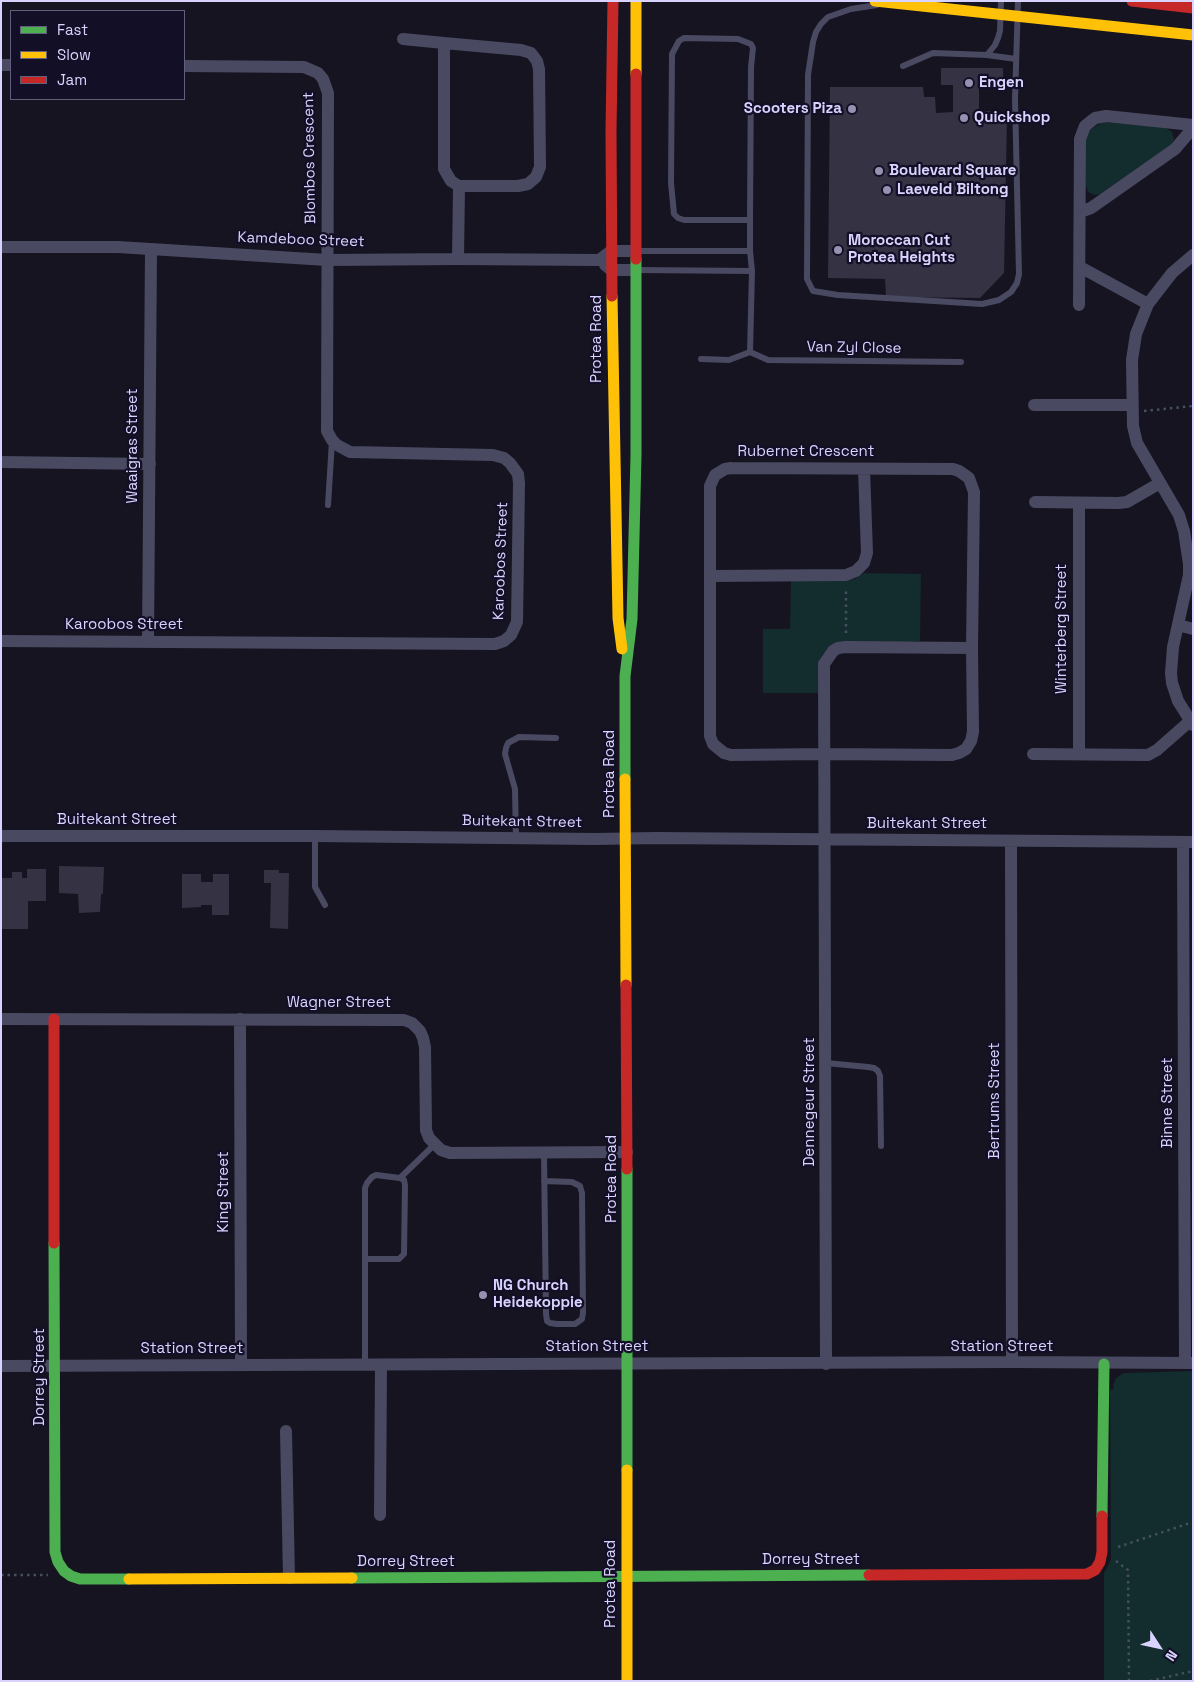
<!DOCTYPE html>
<html>
<head>
<meta charset="utf-8">
<style>
  body { margin:0 }
  #map { position:relative; width:1194px; height:1682px; overflow:hidden; background:#161421; font-family:"Space Grotesk",sans-serif }
  canvas { display:block }
  .frame { position:absolute; inset:0; border:2px solid #d9d4ff; pointer-events:none }
  .legend { position:absolute; left:10px; top:10px; width:175px; height:90px; box-sizing:border-box; background:#130f26; border:1px solid #625e7d; margin:0; padding:6px 9px; list-style:none; font-size:15px; color:#d9d4ff }
  .legend li { display:flex; align-items:center; gap:10px; height:25px }
  .legend b { width:25px; border:1px solid #625e7d }
  .north { position:absolute; left:1134px; top:1622px; width:50px; height:50px; -webkit-text-stroke:4px #130f26; paint-order:stroke; rotate:125deg; font-size:14px; font-weight:700; line-height:20px; text-align:center; color:#d9d4ff }
  .north::after { content:''; display:block; margin:auto; width:18px; height:22px; background:#d9d4ff; clip-path:polygon(50% 0,100% 100%,50% 72%,0 100%) }
</style>
</head>
<body>
<div id="map">
<canvas width="1194" height="1682"></canvas>
<div class="frame"></div>
<ul class="legend">
<li><b style="height:6px;background:#4caf50"></b>Fast</li>
<li><b style="height:6px;background:#ffc107"></b>Slow</li>
<li><b style="height:6px;background:#c62828"></b>Jam</li>
</ul>
<div class="north">N</div>
</div>
<script>
const context = document.querySelector('canvas').getContext('2d');
context.lineJoin = 'round';
function fillPath(path, color) { context.fillStyle = color; context.fill(path, 'evenodd'); }
const poly = rows => new Path2D(rows.map(r => 'M' + r).join(''));
function trace(path, color, width, dash) { context.strokeStyle = color; context.lineWidth = width; context.lineCap = dash ? 'butt' : 'round'; context.setLineDash(dash || []); context.stroke(path); }
function drawText(font, color, halo, rows, align = 'center') {
  context.font = font + ' "Space Grotesk",sans-serif'; context.lineWidth = 4.5; context.setLineDash([]); context.textBaseline = 'middle'; context.strokeStyle = halo; context.fillStyle = color; for (const [text, x, y, turn = 0] of rows) {
    context.save(); context.translate(x, y); context.rotate((+turn || 0) * Math.PI / 180); context.textAlign = isNaN(turn) ? turn : align; if (halo) context.strokeText(text, 0, 0); context.fillText(text, 0, 0); context.restore();
  }
}
fillPath(poly([
  [1103,122,1164,127,1172,132,1174,139,1171,145,1100,194,1094,195,1088,192,1086,186,1086,137,1091,129],
  [864,573,921,574,920,641,828,648,821,657,819,662,818,693,763,693,763,629,790,629,791,581,844,581,855,579],
  [1193,1371,1193,1681,1104,1681,1104,1573,1108,1566,1111,1558,1110,1390,1114,1389,1113,1386,1116,1378,1124,1373]
]), '#132c2d');
fillPath(poly([
  [941,68,1003,68,1003,85,979,85,979,112,990,111,991,117,1007,116,1004,273,980,298,886,297,885,279,828,278,830,87,923,87,924,97,935,97,936,113,953,112,953,85,941,85],
  [59,866,104,867,103,893,101,895,100,912,79,913,78,894,59,893],
  [27,869,46,869,46,901,28,901,28,929,1,929,1,878,12,878,12,872,22,872,22,878,27,878],
  [264,870,279,870,279,873,289,873,288,929,270,928,271,883,264,883],
  [182,874,201,874,201,882,213,882,213,874,229,874,229,915,212,915,212,905,201,905,201,907,182,908]
]), '#343243');
trace(poly([
  [1144,411,1193,406],
  [846,633,846,589],
  [1118,1547,1193,1522],
  [1116,1561,1128,1570,1129,1681],
  [1,1575,48,1575],
  [1150,1681,1193,1671]
]), '#44505f', 2.5, [2.5, 4]);
trace(poly([
  [877,5,851,9,828,17,821,24,816,32,813,42,808,75,807,279,813,291,838,295,982,304,999,300,1011,292,1017,283,1019,274,1015,99,1018,1],
  [987,55,995,45,998,38,1000,31,1001,1],
  [903,66,933,53,987,55,1016,59],
  [637,251,750,251],
  [636,270,752,271],
  [750,352,752,271,750,251,750,220,684,220,678,218,674,214,671,183,672,54,679,41,684,38,738,39,751,44,753,48,751,67,750,220],
  [701,359,729,360,750,352,768,360,961,362],
  [328,505,332,441],
  [315,836,315,887,325,905],
  [516,839,515,789,505,754,506,748,508,743,519,737,556,738],
  [826,1063,868,1067,874,1068,878,1071,880,1076,881,1146],
  [544,1153,546,1314,547,1321,550,1323,557,1324,575,1324,582,1319,583,1313,582,1193,580,1186,572,1182,544,1181],
  [365,1259,399,1259,404,1254,405,1185,404,1180,400,1178],
  [365,1365,365,1188,367,1183,372,1177,376,1175,400,1178,434,1145]
]), '#4a4962', 6);
trace(poly([
  [403,39,444,43],
  [1,65,11,65],
  [1080,212,1091,208,1175,149,1187,135,1192,125],
  [1,247,118,247,327,260,458,259,599,260,611,251,635,251],
  [1193,255,1172,273,1148,304,1136,334,1132,360,1133,426,1137,443,1179,515,1184,531,1189,564,1189,575,1173,647,1171,673,1172,683,1178,701,1193,725],
  [458,259,459,186,451,181,444,169,444,43,521,50,531,53,537,61,539,69,540,167,536,177,528,184,518,186,459,186],
  [605,265,611,270,636,270],
  [1080,267,1148,304],
  [1079,305,1080,139,1085,126,1095,118,1106,116,1193,125],
  [1034,405,1132,405],
  [1,462,150,464],
  [731,468,953,469,959,471,969,478,974,492,972,648,973,732,971,741,966,749,959,753,952,755,824,754,731,755,724,753,713,744,710,736,710,486,715,475,725,469,731,468],
  [1035,502,1118,503,1127,502,1160,483],
  [1079,503,1079,754],
  [710,576,846,575,856,571,864,563,867,553,864,469],
  [1178,625,1193,629],
  [1,641,495,644,504,641,511,635,517,622,519,483,518,474,510,463,504,458,493,455,350,452,337,445,332,440,327,431,328,93,323,79,318,73,304,67,184,66],
  [148,642,151,250],
  [1033,754,1148,755,1157,750,1190,721],
  [1,836,315,836,594,839,656,838,1193,842],
  [1011,841,1012,1362],
  [1183,842,1185,1363],
  [1,1019,404,1020,412,1023,420,1031,423,1038,425,1047,426,1130,429,1138,441,1150,450,1153,627,1152],
  [240,1019,241,1365],
  [826,1364,824,664,833,651,838,648,846,647,972,648],
  [1,1366,1012,1362,1193,1363],
  [286,1431,289,1578],
  [380,1515,381,1365]
]), '#4a4962', 12);
trace(poly([
  [625,779,625,676,632,619,636,455,636,259],
  [627,1169,627,1470],
  [54,1243,55,1552,58,1562,64,1571,71,1576,80,1579,129,1579],
  [1102,1516,1104,1364],
  [352,1578,869,1575]
]), '#4caf50', 11);
trace(poly([
  [636,1,636,74],
  [875,1,1193,35],
  [612,296,618,618,622,649],
  [625,779,626,985],
  [627,1470,627,1681],
  [129,1579,352,1578]
]), '#ffc107', 11);
trace(poly([
  [1132,1,1193,8],
  [636,74,636,259],
  [612,296,611,131,613,1],
  [626,985,627,1169],
  [54,1019,54,1243],
  [869,1575,1087,1574,1095,1570,1100,1562,1102,1552,1102,1516]
]), '#c62828', 11);
for (const [x, y, r, color] of [
  [969,83,5,"#9591b1"],
  [852,109,5,"#9591b1"],
  [964,118,5,"#9591b1"],
  [879,171,5,"#9591b1"],
  [887,190,5,"#9591b1"],
  [838,250,5,"#9591b1"],
  [483,1295,5,"#9591b1"]
]) { const dot = new Path2D(); dot.arc(x, y, r, 0, 2 * Math.PI); context.fillStyle = color; context.fill(dot); trace(dot, '#130f26', 2); }
drawText('bold 15px', '#d9d4ff', '#130f26', [
  ["Engen",979,83],
  ["Scooters Piza",842,109,"right"],
  ["Quickshop",974,118],
  ["Boulevard Square",889,171],
  ["Laeveld Biltong",897,190],
  ["Moroccan Cut",848,241],
  ["Protea Heights",848,258],
  ["NG Church",493,1286],
  ["Heidekoppie",493,1303]
], 'left');
drawText('15px', '#d9d4ff', '#130f26', [
  ["Blombos Crescent",310,158,-91],
  ["Kamdeboo Street",301,240,2],
  ["Protea Road",597,339,-90],
  ["Van Zyl Close",854,348,1],
  ["Waaigras Street",133,446,-90],
  ["Rubernet Crescent",806,452],
  ["Karoobos Street",501,561,-88],
  ["Karoobos Street",124,625],
  ["Winterberg Street",1062,629,-90],
  ["Protea Road",610,774,-90],
  ["Buitekant Street",117,820],
  ["Buitekant Street",522,822,1],
  ["Buitekant Street",927,824],
  ["Wagner Street",339,1003],
  ["Bertrums Street",995,1101,-90],
  ["Dennegeur Street",810,1102,-90],
  ["Binne Street",1168,1103,-90],
  ["Protea Road",612,1179,-90],
  ["King Street",224,1192,-90],
  ["Station Street",597,1347],
  ["Station Street",1002,1347],
  ["Station Street",192,1349],
  ["Dorrey Street",40,1377,-90],
  ["Dorrey Street",811,1560],
  ["Dorrey Street",406,1562],
  ["Protea Road",611,1584,-90]
]);
</script>
</body>
</html>
